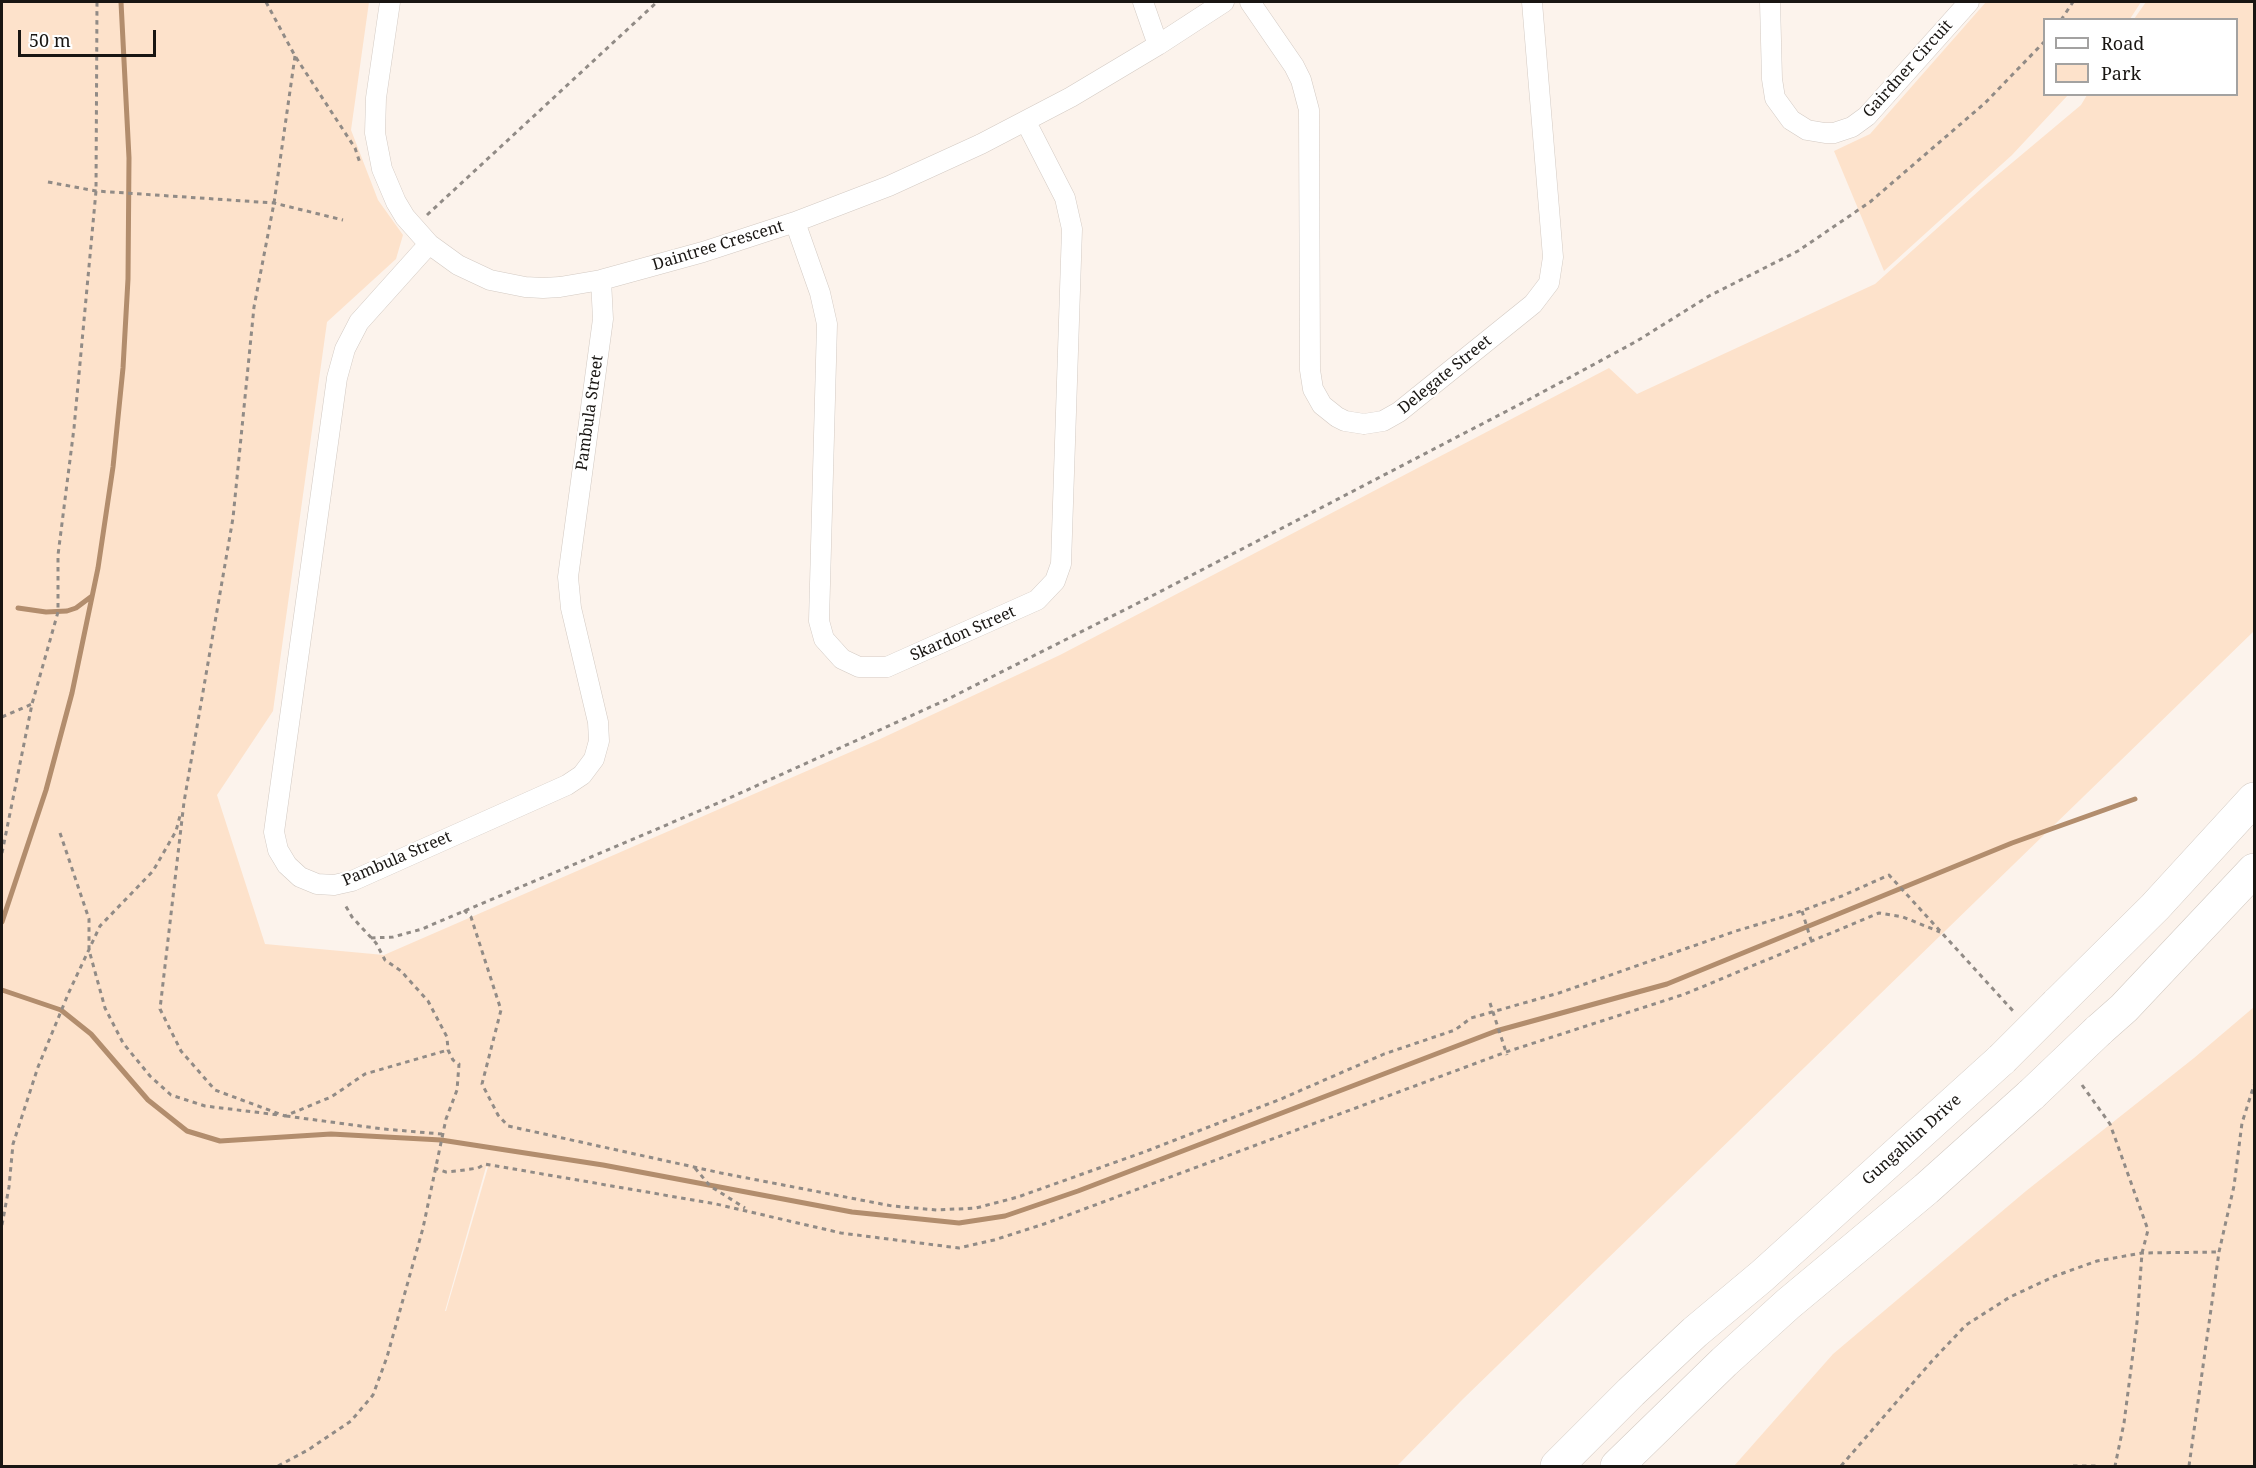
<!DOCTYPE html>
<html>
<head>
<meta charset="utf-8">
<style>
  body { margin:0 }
  #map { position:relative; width:2256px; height:1468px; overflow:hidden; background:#fcf3ec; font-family:"Noto Serif",serif }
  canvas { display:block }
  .frame { position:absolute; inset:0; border:3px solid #191613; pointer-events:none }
  .legend { position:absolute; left:2043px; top:18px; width:195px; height:78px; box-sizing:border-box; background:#fff; border:2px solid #a3a2a1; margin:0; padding:8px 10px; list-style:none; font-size:18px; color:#191613 }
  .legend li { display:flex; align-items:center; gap:12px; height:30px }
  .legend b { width:30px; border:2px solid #a3a2a1 }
  .scale { position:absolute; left:18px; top:30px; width:138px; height:27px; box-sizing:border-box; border:3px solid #191613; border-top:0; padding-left:8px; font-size:18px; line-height:21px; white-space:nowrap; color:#191613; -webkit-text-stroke:4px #fff; paint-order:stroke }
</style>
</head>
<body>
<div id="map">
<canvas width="2256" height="1468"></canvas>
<div class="frame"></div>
<ul class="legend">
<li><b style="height:8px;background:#fff"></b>Road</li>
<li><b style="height:16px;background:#fde2cb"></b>Park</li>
</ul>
<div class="scale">50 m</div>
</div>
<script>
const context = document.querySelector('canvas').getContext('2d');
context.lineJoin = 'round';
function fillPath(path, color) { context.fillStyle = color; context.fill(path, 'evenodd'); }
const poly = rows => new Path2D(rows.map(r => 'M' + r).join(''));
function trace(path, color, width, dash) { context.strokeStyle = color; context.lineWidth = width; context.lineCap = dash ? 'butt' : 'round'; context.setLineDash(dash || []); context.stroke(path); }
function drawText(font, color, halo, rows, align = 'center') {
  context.font = font + ' "Noto Serif",serif'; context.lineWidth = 4.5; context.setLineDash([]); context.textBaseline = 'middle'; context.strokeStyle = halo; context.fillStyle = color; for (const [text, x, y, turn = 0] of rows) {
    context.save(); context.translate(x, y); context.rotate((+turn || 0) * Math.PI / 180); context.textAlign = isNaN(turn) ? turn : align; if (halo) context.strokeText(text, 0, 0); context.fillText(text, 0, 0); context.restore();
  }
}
fillPath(poly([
  [2,2,369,2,351,130,378,200,403,235,396,259,327,322,273,711,217,795,265,944,384,955,878,740,1060,655,1609,368,1637,394,1875,284,1982,188,2081,105,2087,95,2236,94,2236,20,2134,19,2146,2,2254,2,2254,631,1463,1399,1397,1466,2,1466],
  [486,1167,488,1167,446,1311,445,1311],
  [1986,2,2141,2,2130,19,2044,20,2044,94,2068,95,2012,155,1884,271,1834,151,1870,134],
  [2254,1007,2254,1466,1734,1466,1833,1354,2026,1191,2194,1058]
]), '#fde2cb');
trace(poly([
  [18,608,46,612,67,611,76,608,92,596],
  [2,922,46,790,72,693,98,568,113,467,123,368,128,279,129,158,121,2],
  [2,990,61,1010,91,1034,148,1100,187,1131,220,1141,331,1134,441,1140,603,1165,852,1212,959,1223,1005,1216,1078,1191,1496,1031,1667,984,2012,843,2135,799]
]), '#b28d6d', 5);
const minor = poly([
  [390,2,376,98,375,133,382,169,396,202,405,217,429,244,458,265,490,280,525,287,543,288,560,287,601,280,703,252,795,222,889,186,981,144,1071,97,1158,45,1224,2],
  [1143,2,1158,45],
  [1250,2,1294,66,1301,80,1309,110,1310,370,1313,389,1322,405,1337,417,1345,421,1364,424,1383,421,1399,412,1533,304,1549,283,1553,257,1532,2],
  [1770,2,1772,79,1775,98,1791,120,1807,130,1825,133,1834,133,1852,127,1867,116,1969,2],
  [795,222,820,293,827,324,819,621,824,639,842,659,859,667,887,667,1037,600,1055,581,1061,564,1072,229,1065,198,1026,122],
  [429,244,359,322,345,349,337,378,274,832,278,850,287,865,300,877,317,884,334,885,352,881,567,785,582,775,594,759,599,741,598,722,571,608,568,577,603,319,601,280]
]);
const motorway = poly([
  [2057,1004,2155,907,2254,799],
  [2098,1031,2124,1008,2254,870],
  [1557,1466,1631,1392,1695,1332,1762,1276,2002,1059],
  [1617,1466,1724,1362,1788,1304,1926,1189,2032,1094]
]);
trace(minor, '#d3cac3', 21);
trace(motorway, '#d3cac3', 34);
trace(poly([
  [266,2,295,56,355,148,360,163],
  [2061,20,2073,2],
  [295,56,274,203,254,307,233,518,184,802,160,1009,181,1051,215,1090,285,1116,331,1097,365,1074,448,1050],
  [48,182,96,191,274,203,343,220],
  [427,215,657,2],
  [2,717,32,704],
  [60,833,89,919,89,950,105,1008,123,1043,150,1076,171,1095,205,1106,279,1115],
  [2,853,32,704,58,612,58,555,74,428,96,191,97,2],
  [464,910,471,917,501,1010,482,1084,498,1115,508,1126,721,1173,892,1206,937,1210,976,1208,1018,1197,1144,1152,1281,1099,1384,1054,1455,1030,1471,1018,1559,993,1736,931,1793,914,1842,896,1889,875,2014,1012],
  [1802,911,1811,940],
  [371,938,393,937,422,929,725,800,948,699,1146,599,1528,400,1637,341,1709,296,1798,251,1870,202,1985,103,2044,42],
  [1490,1003,1507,1055],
  [2082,1085,2110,1124,2148,1230,2142,1253,2137,1322,2124,1423,2115,1466],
  [286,1116,383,1129,442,1134],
  [434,1168,446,1172,457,1171,478,1168,485,1164,716,1204,841,1233,959,1248,994,1240,1044,1224,1506,1052,1685,994,1879,913,1903,917,1940,932],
  [695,1168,710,1186,745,1208],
  [2,1225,9,1187,13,1144,38,1067,69,992,100,926,153,871,176,831,181,812],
  [278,1466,308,1450,351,1421,373,1395,387,1357,423,1228,446,1119,457,1090,459,1064,453,1060,448,1050,447,1037,428,1001,401,971,385,960,376,943,352,917,344,903],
  [1841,1466,1932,1361,1966,1325,2010,1297,2055,1276,2097,1261,2142,1253,2219,1252],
  [2073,1466,2097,1466],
  [2189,1466,2219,1252,2234,1186,2242,1123,2254,1085]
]), '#918b86', 3, [4.5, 4.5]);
trace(minor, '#fff', 20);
trace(motorway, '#fff', 33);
const motorwayBridge = poly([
  [2002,1059,2057,1004],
  [2032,1094,2098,1031]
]);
trace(motorwayBridge, '#d3cac3', 34, []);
trace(motorwayBridge, '#fff', 33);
drawText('16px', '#191613', '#fff', [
  ["Gairdner Circuit",1908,69,-48],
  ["Daintree Crescent",718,246,-17],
  ["Delegate Street",1445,375,-39],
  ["Pambula Street",590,413,-82],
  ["Skardon Street",963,634,-24],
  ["Pambula Street",397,859,-23],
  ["Gungahlin Drive",1912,1140,-42]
]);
</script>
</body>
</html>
